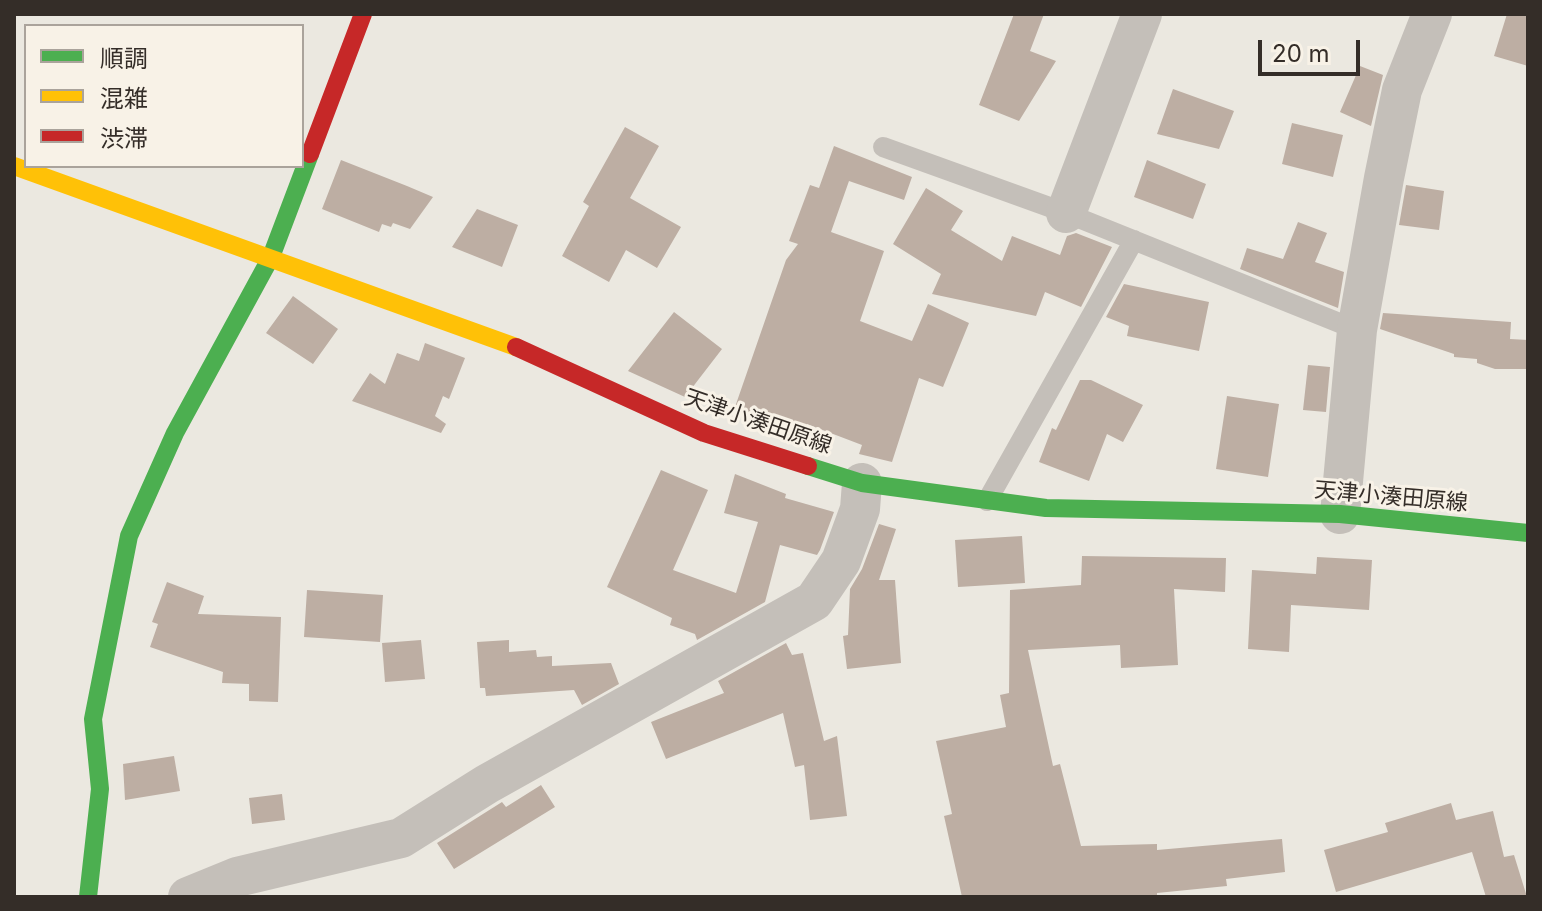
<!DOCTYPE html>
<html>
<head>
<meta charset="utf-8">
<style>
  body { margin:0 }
  #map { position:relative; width:1542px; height:911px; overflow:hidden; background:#ebe8e0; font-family:Inter,"Noto Sans JP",sans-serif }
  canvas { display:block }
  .frame { position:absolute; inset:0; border:16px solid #342d28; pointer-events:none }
  .legend { position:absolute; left:24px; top:24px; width:280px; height:144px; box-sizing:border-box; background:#f8f2e7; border:2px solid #aaa39b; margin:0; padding:10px 14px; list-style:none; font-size:24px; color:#342d28 }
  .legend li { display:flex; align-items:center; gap:16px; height:40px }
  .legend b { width:40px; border:2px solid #aaa39b }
  .scale { position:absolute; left:1258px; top:40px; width:102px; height:36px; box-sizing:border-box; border:4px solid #342d28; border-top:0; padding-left:10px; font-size:24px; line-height:28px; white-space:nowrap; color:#342d28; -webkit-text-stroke:6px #f8f2e7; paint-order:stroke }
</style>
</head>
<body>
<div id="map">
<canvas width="1542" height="911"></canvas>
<div class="frame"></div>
<ul class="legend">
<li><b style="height:10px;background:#4caf50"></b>順調</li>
<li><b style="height:10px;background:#ffc107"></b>混雑</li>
<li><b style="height:10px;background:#c62828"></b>渋滞</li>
</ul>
<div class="scale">20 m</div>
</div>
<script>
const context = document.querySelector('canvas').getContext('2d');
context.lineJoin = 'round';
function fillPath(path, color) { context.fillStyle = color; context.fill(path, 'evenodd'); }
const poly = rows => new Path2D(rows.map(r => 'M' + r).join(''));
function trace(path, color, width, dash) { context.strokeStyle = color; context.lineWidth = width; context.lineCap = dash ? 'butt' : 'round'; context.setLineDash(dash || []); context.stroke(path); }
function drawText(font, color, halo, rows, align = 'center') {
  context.font = font + ' Inter,"Noto Sans JP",sans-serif'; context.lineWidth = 6; context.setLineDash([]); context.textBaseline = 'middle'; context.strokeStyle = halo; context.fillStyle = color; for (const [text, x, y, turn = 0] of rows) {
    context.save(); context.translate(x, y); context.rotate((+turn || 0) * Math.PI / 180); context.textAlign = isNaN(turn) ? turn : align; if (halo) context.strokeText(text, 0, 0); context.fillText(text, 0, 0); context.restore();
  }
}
fillPath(poly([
  [1014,14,1044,14,1030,51,1056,61,1019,121,979,105],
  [1507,14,1528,14,1528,66,1494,56],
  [1360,66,1383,75,1371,126,1340,112],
  [1173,89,1234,111,1219,149,1157,134],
  [1292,123,1343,135,1333,177,1282,164],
  [625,127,659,146,630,198,681,227,657,268,626,250,609,282,562,256,589,206,583,202],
  [834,146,912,177,904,200,849,181,831,232,884,251,860,321,912,341,928,304,969,323,943,387,919,378,892,462,859,454,862,445,807,424,802,436,735,407,786,260,798,244,789,241,810,185,819,188],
  [341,160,407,186,433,197,410,229,393,223,391,227,382,224,379,232,322,209],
  [1147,160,1206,184,1193,219,1134,197],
  [1406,185,1444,191,1439,230,1399,225],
  [926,188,963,211,951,230,1002,261,1012,236,1060,255,1067,236,1076,233,1112,247,1081,307,1045,292,1036,316,932,294,941,274,893,244],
  [477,209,518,225,502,267,452,247],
  [1298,222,1327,233,1315,262,1344,272,1338,308,1240,269,1247,248,1283,259],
  [1124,284,1209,302,1199,351,1127,336,1129,326,1106,317],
  [293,296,338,329,313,364,266,333],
  [674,312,722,349,685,397,628,371],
  [1383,313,1511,322,1510,339,1528,340,1528,369,1495,369,1477,363,1477,359,1454,357,1454,354,1380,329],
  [425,343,465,358,449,399,443,396,435,416,446,424,441,433,352,401,370,373,385,384,397,353,419,361],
  [1308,365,1330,367,1326,412,1303,410],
  [1080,380,1091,380,1143,405,1123,442,1107,434,1089,481,1039,462,1052,428,1056,430],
  [1227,396,1279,404,1268,477,1216,469],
  [661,470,708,490,673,570,736,593,758,522,724,513,735,474,786,494,785,498,834,512,820,550,817,555,780,545,765,602,697,640,695,634,670,625,672,618,607,587],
  [879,524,896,529,879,580,895,580,901,663,847,669,843,636,848,635,850,589,862,569],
  [1022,536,1025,583,958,587,955,540],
  [1082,556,1226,558,1225,592,1174,589,1178,665,1121,668,1120,645,1028,650,1053,766,1060,764,1081,846,1157,844,1157,850,1282,839,1285,872,1226,879,1227,886,1157,893,1157,897,962,897,944,816,952,814,936,741,1006,727,1000,695,1009,693,1010,590,1081,585],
  [1317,557,1372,560,1369,610,1291,605,1289,652,1248,649,1252,570,1316,574],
  [167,582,204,596,198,614,281,617,278,702,249,701,249,684,222,683,223,672,150,647,158,624,152,622],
  [307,590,383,595,380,642,304,637],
  [421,640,425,679,385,682,382,643],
  [509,640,509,652,536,650,537,657,552,656,552,666,611,663,619,684,582,705,574,690,486,696,485,688,480,688,477,642],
  [786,643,792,655,803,653,824,741,837,736,847,816,810,820,804,765,795,767,783,713,666,759,651,722,724,693,718,681],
  [174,756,180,791,125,800,123,764],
  [541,785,555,807,454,869,437,843,502,802,506,807],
  [282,794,285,820,252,824,249,798],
  [1451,803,1456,820,1493,811,1504,857,1514,855,1527,897,1486,897,1472,852,1336,892,1324,850,1388,832,1385,823]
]), '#bdaea3');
trace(poly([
  [883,147,1066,213,1357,330],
  [987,501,1134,240]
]), '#c4bfb9', 20);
trace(poly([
  [1066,213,1142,14],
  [1340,514,1357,330,1384,178,1402,90,1432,14],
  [188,897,237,877,401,838,487,784,814,601,841,561,860,509,862,483]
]), '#c4bfb9', 40);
trace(poly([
  [808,466,862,483,1046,508,1340,514,1528,533],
  [88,897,100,789,93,719,129,536,175,433,271,257,310,154]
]), '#4caf50', 18);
trace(poly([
  [14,166,516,347]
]), '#ffc107', 18);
trace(poly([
  [310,154,363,14],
  [516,347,704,433,808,466]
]), '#c62828', 18);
drawText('22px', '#342d28', '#f8f2e7', [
  ["天津小湊田原線",758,422,19],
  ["天津小湊田原線",1391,497,5]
]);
</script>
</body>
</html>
